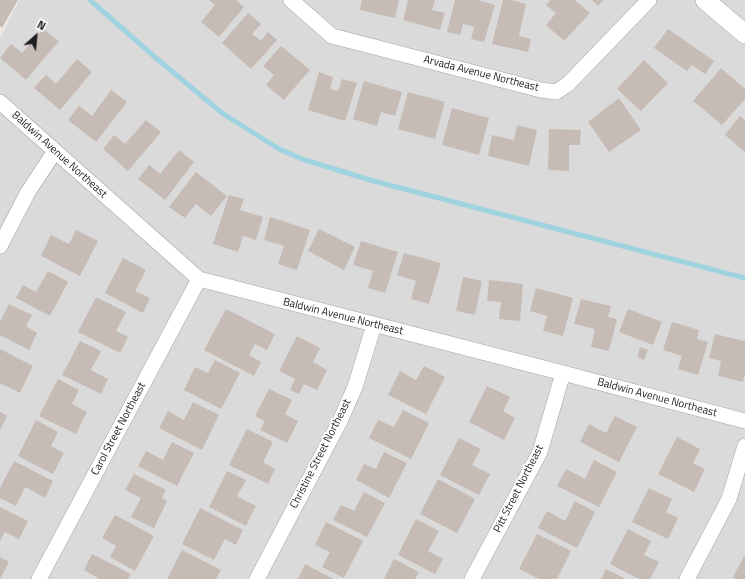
<!DOCTYPE html>
<html>
<head>
<meta charset="utf-8">
<style>
  body { margin:0 }
  #map { position:relative; width:745px; height:579px; overflow:hidden; background:#efeae2; font-family:"Titillium Web",sans-serif }
  canvas { display:block }
  .north { position:absolute; left:16px; top:16px; width:40px; height:40px; -webkit-text-stroke:3px #fff; paint-order:stroke; rotate:27deg; font-size:11px; font-weight:700; line-height:16px; text-align:center; color:#1d1d1d }
  .north::after { content:''; display:block; margin:auto; width:14px; height:18px; background:#1d1d1d; clip-path:polygon(50% 0,100% 100%,50% 72%,0 100%) }
</style>
</head>
<body>
<div id="map">
<canvas width="745" height="579"></canvas>
<div class="north">N</div>
</div>
<script>
const context = document.querySelector('canvas').getContext('2d');
context.lineJoin = 'round';
function fillPath(path, color) { context.fillStyle = color; context.fill(path, 'evenodd'); }
const poly = rows => new Path2D(rows.map(r => 'M' + r).join(''));
function trace(path, color, width, dash) { context.strokeStyle = color; context.lineWidth = width; context.lineCap = dash ? 'butt' : 'round'; context.setLineDash(dash || []); context.stroke(path); }
function drawText(font, color, halo, rows, align = 'center') {
  context.font = font + ' "Titillium Web",sans-serif'; context.lineWidth = 3.5; context.setLineDash([]); context.textBaseline = 'middle'; context.strokeStyle = halo; context.fillStyle = color; for (const [text, x, y, turn = 0] of rows) {
    context.save(); context.translate(x, y); context.rotate((+turn || 0) * Math.PI / 180); context.textAlign = isNaN(turn) ? turn : align; if (halo) context.strokeText(text, 0, 0); context.fillText(text, 0, 0); context.restore();
  }
}
fillPath(poly([
  [19,0,745,0,745,579,0,579,0,38]
]), '#dbdada');
trace(poly([
  [90,0,156,58,222,113,279,149,302,159,370,180,745,278]
]), '#9fd3df', 5);
fillPath(poly([
  [0,0,18,0,2,28,0,26],
  [209,0,236,0,244,7,219,37,201,22,215,5],
  [362,0,399,0,395,18,360,10],
  [408,0,435,0,432,10,445,13,440,30,403,20],
  [455,0,478,0,495,5,484,42,471,39,474,27,463,24,460,35,447,32],
  [503,0,511,0,526,4,519,36,531,39,528,52,492,44],
  [551,0,575,0,590,13,564,41,546,25,556,13,546,5],
  [592,0,603,0,598,6],
  [248,13,261,24,252,34,261,41,268,32,277,40,251,69,222,43],
  [43,29,59,41,26,80,0,58,11,44,22,53],
  [668,29,714,61,705,74,692,65,687,71,654,48],
  [281,46,310,70,284,100,266,85,274,75,263,66],
  [77,59,92,72,60,110,34,88,46,75,56,84],
  [644,60,668,83,641,111,617,89],
  [721,68,745,89,745,99,722,125,693,101],
  [319,72,333,77,330,89,338,91,342,79,357,83,345,121,308,110],
  [364,81,402,92,395,116,381,112,377,126,353,119],
  [111,90,127,102,96,142,68,120,79,106,92,116],
  [408,92,445,102,435,139,398,129],
  [619,98,641,130,609,152,588,122],
  [452,108,489,118,479,155,442,145],
  [740,116,745,120,745,152,725,135],
  [146,120,161,132,128,171,103,149,114,135,125,144],
  [517,125,537,130,529,166,488,156,492,135,514,140],
  [549,129,581,130,580,145,569,145,569,171,548,170],
  [179,150,194,162,165,200,138,179,149,165,160,174],
  [196,172,227,196,211,216,196,204,185,218,169,207],
  [229,195,244,199,240,210,263,217,256,240,243,236,238,252,213,244],
  [270,217,310,230,297,270,278,264,284,246,264,240],
  [319,229,355,247,344,270,308,251],
  [76,230,98,241,80,276,41,256,51,235,69,244],
  [361,241,398,252,385,293,368,288,373,271,353,265],
  [404,253,441,263,429,304,411,299,416,281,397,275],
  [123,258,146,270,135,291,150,298,143,313,105,293],
  [48,271,68,282,50,316,16,298,23,285,36,292],
  [463,277,482,281,475,315,456,311],
  [489,280,523,284,520,321,499,319,501,302,487,301],
  [536,288,573,298,563,336,543,331,547,316,530,311],
  [96,297,126,312,116,331,128,337,120,353,78,332],
  [581,299,611,306,608,317,617,319,609,351,591,347,595,329,574,324],
  [9,304,32,315,26,326,37,333,29,350,0,335,0,322],
  [226,309,275,334,267,350,255,344,249,355,261,362,254,376,204,350],
  [628,309,662,322,653,345,619,332],
  [672,322,699,330,697,339,708,342,698,375,678,369,682,356,663,350],
  [715,334,745,341,745,373,743,382,718,376,721,361,709,358],
  [297,336,320,348,313,362,327,370,317,390,304,384,299,394,290,390,295,379,279,371],
  [80,341,101,351,91,370,108,379,101,394,62,375],
  [640,347,648,350,644,360,637,357],
  [0,349,33,366,20,393,0,383],
  [215,360,240,373,221,409,184,390,195,367,208,373],
  [424,366,445,377,426,414,388,395,400,371,416,380],
  [58,379,79,390,72,404,87,412,76,434,39,416],
  [487,386,510,397,503,411,515,418,504,440,469,422],
  [269,389,292,400,285,414,298,421,287,443,260,430,265,421,255,416],
  [193,402,219,415,202,450,159,428,168,411,184,420],
  [403,410,429,423,411,459,369,438,378,420,394,427],
  [0,412,7,416,0,430],
  [615,416,637,427,619,462,580,442,589,424,606,433],
  [36,420,58,432,51,446,64,453,53,474,18,456],
  [247,429,273,442,263,462,275,469,268,484,229,465],
  [677,437,700,449,693,463,705,469,694,492,658,474],
  [459,438,481,449,472,465,490,474,479,495,440,475],
  [172,442,194,453,177,486,138,466,146,451,163,460],
  [384,452,407,463,389,498,356,480,364,464,376,469],
  [594,460,617,472,599,507,557,486,566,469,585,479],
  [14,461,53,481,45,498,25,487,16,506,0,498,0,488],
  [227,471,246,480,237,496,256,506,246,526,209,507],
  [134,474,166,490,162,498,167,501,154,528,131,517,141,498,125,490],
  [438,479,475,499,457,533,420,514],
  [649,488,672,499,666,512,678,518,668,539,632,522],
  [364,492,385,503,367,537,333,520,341,505,354,511],
  [575,501,595,512,577,548,538,528,547,511,565,521],
  [0,507,28,521,19,539,5,532,0,541],
  [200,508,243,530,236,545,225,539,214,560,182,544],
  [115,515,154,536,135,571,110,557,116,546,102,538],
  [416,519,439,531,428,551,443,559,435,574,398,555],
  [326,522,363,541,344,578,322,567,330,552,315,545],
  [628,529,651,541,644,555,659,562,650,579,639,579,610,564],
  [537,534,571,551,557,579,539,579,519,569],
  [182,550,221,570,216,579,167,579],
  [92,554,131,574,128,579,97,579,98,578,84,570],
  [744,556,745,557,745,579,736,579,733,577],
  [0,557,9,562,0,579],
  [394,559,419,572,415,579,384,579],
  [305,564,334,579,298,579],
  [606,569,626,579,601,579]
]), '#c6bcb5');
const minor = poly([
  [291,0,332,36,541,90,556,92,568,84,649,0],
  [0,102,199,279,563,373,745,421],
  [0,246,28,192,55,151],
  [39,579,199,279],
  [257,579,340,421,355,387,374,325],
  [472,579,540,452,563,373],
  [687,579,729,499,745,446]
]);
const tertiary = poly([
  [705,0,745,34]
]);
trace(minor, '#a4a4a4', 16);
trace(tertiary, '#a4a4a4', 20);
trace(minor, '#fff', 15);
trace(tertiary, '#fff', 19);
drawText('11px', '#1d1d1d', '#fff', [
  ["Arvada Avenue Northeast",481,74,14],
  ["Baldwin Avenue Northeast",59,155,42],
  ["Baldwin Avenue Northeast",343,317,14],
  ["Baldwin Avenue Northeast",657,398,15],
  ["Carol Street Northeast",119,429,-62],
  ["Christine Street Northeast",321,454,-63],
  ["Pitt Street Northeast",519,489,-63]
]);
</script>
</body>
</html>
